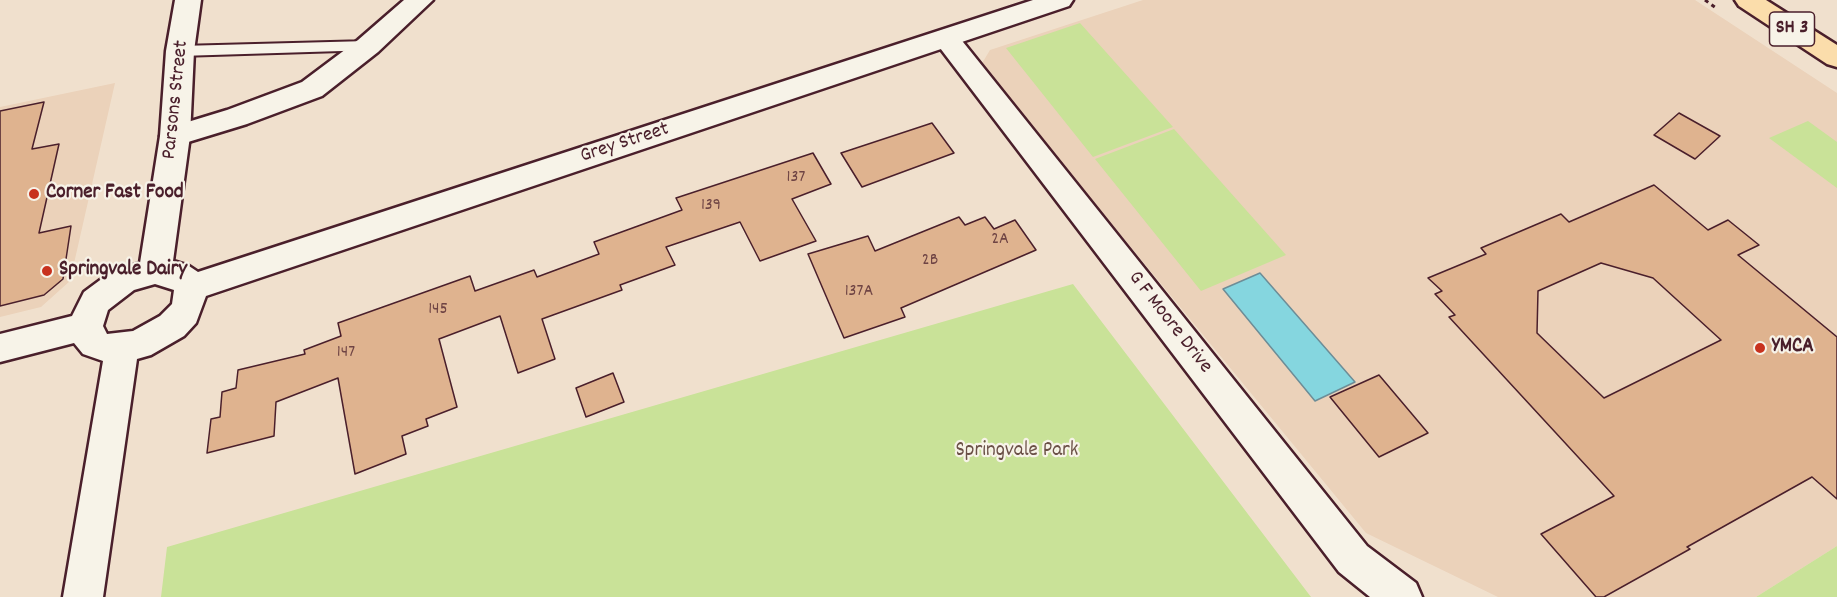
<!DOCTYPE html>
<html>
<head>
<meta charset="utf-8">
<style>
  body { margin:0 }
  canvas { display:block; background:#f0e0cd }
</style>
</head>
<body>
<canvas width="1837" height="597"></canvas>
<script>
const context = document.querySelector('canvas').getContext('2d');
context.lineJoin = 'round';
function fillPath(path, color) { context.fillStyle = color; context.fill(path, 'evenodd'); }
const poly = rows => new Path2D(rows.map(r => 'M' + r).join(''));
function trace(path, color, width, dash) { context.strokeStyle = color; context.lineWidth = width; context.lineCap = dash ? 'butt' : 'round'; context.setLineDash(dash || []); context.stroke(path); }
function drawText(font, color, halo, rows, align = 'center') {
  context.font = font + ' Dekko,sans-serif'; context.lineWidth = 4.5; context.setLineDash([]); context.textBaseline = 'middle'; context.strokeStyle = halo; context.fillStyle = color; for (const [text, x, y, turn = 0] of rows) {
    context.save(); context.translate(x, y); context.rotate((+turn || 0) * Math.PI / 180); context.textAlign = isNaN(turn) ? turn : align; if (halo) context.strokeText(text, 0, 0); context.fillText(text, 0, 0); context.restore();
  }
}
fillPath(poly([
  [1143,0,1695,0,1837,93,1837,546,1756,597,1498,597,1366,533,981,65,990,50],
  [115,83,70,281,41,307,0,317,0,107]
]), '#ebd2ba');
fillPath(poly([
  [1080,23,1173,127,1093,157,1006,48],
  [1808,121,1837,142,1837,188,1769,138],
  [1174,129,1286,255,1201,291,1095,159],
  [1073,284,1311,597,161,597,167,547],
  [1837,546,1837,597,1756,597]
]), '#c9e298');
const water = poly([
  [1260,273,1355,382,1315,401,1223,289,1260,273]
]);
fillPath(water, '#85d6df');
trace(water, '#6d8d97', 1.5);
const building = poly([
  [44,102,32,149,59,144,39,233,71,226,63,279,44,295,0,306,0,111,44,102],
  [1679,113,1720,136,1695,159,1654,135,1679,113],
  [932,123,954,153,862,187,841,153,932,123],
  [813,153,831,184,792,199,816,241,760,261,740,222,666,247,675,265,620,285,622,290,542,319,555,359,518,373,500,316,439,339,457,407,426,419,428,426,402,436,406,454,355,474,338,378,276,402,274,436,207,453,211,419,220,417,222,392,236,388,238,370,305,354,304,350,341,336,338,323,470,276,475,291,534,270,537,277,599,254,594,242,682,210,676,198,813,153],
  [1654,185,1708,230,1728,220,1759,245,1738,255,1837,337,1837,499,1812,477,1687,547,1690,549,1604,597,1596,597,1541,534,1614,496,1449,317,1455,315,1435,294,1442,291,1428,278,1486,254,1481,248,1561,214,1569,222,1654,185],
  [1601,263,1653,278,1721,340,1604,398,1537,333,1538,291,1601,263],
  [959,217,965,225,985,217,994,229,1015,220,1036,250,901,308,905,317,844,338,808,254,868,236,875,251,959,217],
  [613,373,624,402,586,417,576,388,613,373],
  [1379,375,1428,433,1379,457,1330,397,1379,375]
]);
fillPath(building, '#dfb38f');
trace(building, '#4a1f2b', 1.5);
const lane = poly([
  [368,41,374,42,376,46,374,50,180,56,174,55,172,51,174,47,180,46,368,41]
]);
const street = poly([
  [404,0,433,0,378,52,322,96,247,124,175,146,165,143,160,136,165,129,227,110,302,82,358,40,404,0],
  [946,29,955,32,1367,546,1416,583,1422,597,1370,597,1339,572,937,44,933,38,937,32,946,29]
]);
const secondary = poly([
  [175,0,201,0,194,51,190,136,173,261,189,266,198,272,1033,0,1073,0,1069,6,206,296,196,323,184,336,151,355,137,359,103,597,63,597,103,361,83,354,74,343,0,362,0,334,72,316,84,292,111,272,140,263,160,136,166,51,175,0],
  [155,284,174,290,172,304,160,316,133,331,107,334,103,326,108,310,134,290,155,284]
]);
const highway = poly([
  [1735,0,1766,0,1837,45,1837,67,1827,64,1739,6,1735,0]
]);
trace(lane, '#4a1f2b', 4);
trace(street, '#4a1f2b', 5);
trace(secondary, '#4a1f2b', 5);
trace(highway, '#4a1f2b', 5);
trace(poly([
  [1705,0,1716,8]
]), '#4a1f2b', 3, [4, 4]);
fillPath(lane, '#f7f3e8');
fillPath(street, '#f7f3e8');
fillPath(secondary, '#f7f3e8');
fillPath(highway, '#fbddab');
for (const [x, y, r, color] of [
  [34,194,6,"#c8321e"],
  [47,271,6,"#c8321e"],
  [1760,348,6,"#c8321e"]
]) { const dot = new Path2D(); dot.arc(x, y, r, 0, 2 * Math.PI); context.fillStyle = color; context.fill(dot); trace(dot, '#f7f3e8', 2); }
drawText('18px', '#6f4444', null, [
  ["137",796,179],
  ["139",711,207],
  ["2A",1000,241],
  ["2B",930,262],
  ["137A",859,293],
  ["145",438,311],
  ["147",346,354]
]);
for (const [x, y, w] of [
  [1792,29,45]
]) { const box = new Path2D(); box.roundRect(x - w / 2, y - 17, w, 34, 4.5); context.fillStyle = '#f7f3e8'; context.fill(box); trace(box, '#4a1f2b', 1.5); }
drawText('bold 20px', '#4a1f2b', null, [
  ["SH 3",1792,29]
]);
drawText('21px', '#4a1f2b', '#f7f3e8', [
  ["Parsons Street",177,100,-84],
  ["Grey Street",625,144,-18],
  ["G F Moore Drive",1169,323,52]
]);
drawText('bold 21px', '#4a1f2b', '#f7f3e8', [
  ["Corner Fast Food",46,194],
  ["Springvale Dairy",59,271],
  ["YMCA",1772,348]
], 'left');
drawText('21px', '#6a5046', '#f7f3e8', [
  ["Springvale Park",1017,452]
]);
</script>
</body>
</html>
